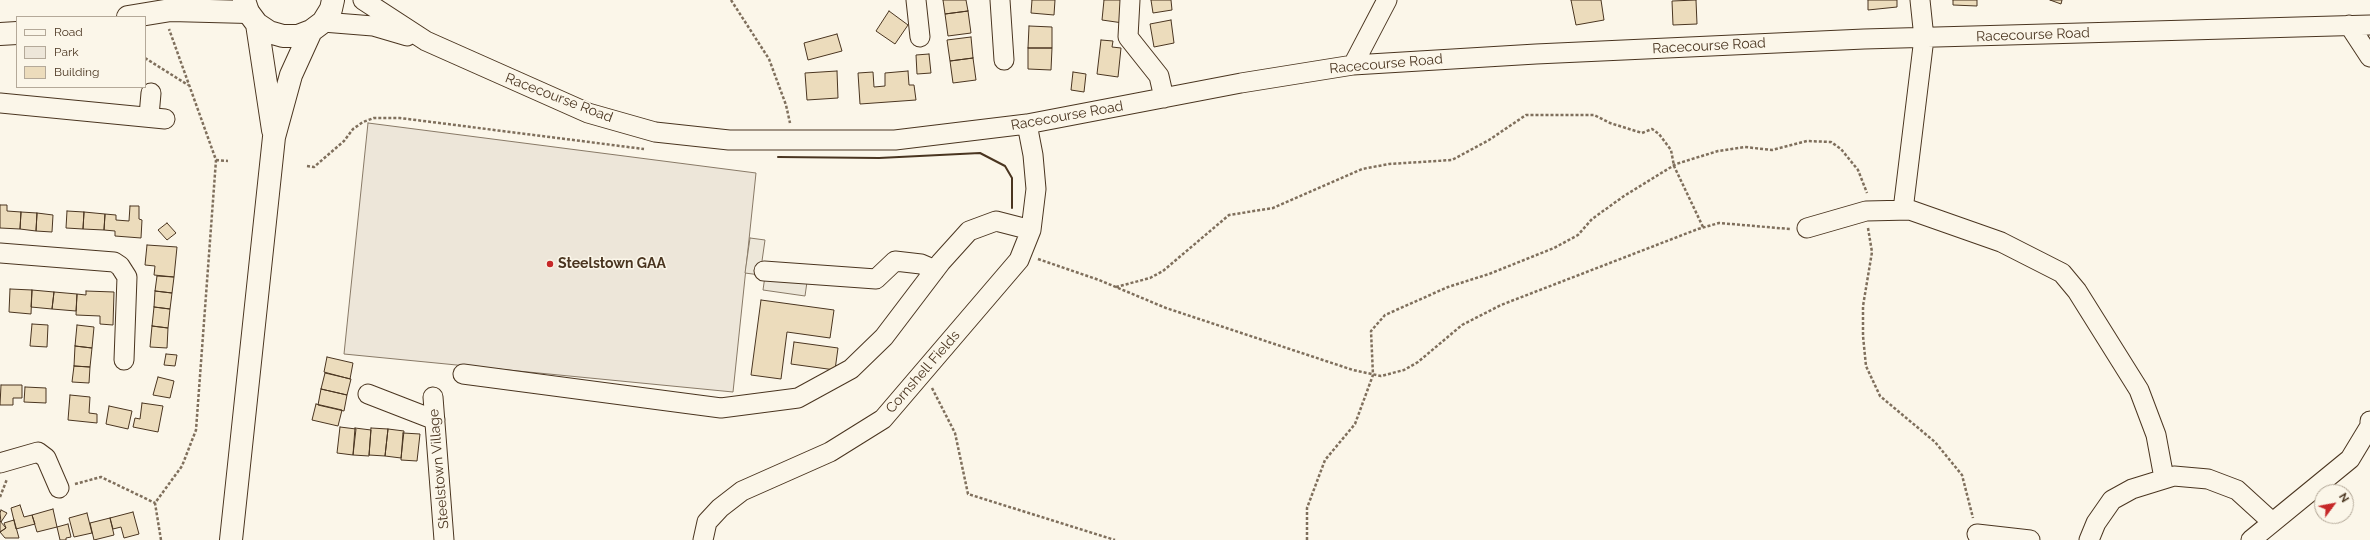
<!DOCTYPE html>
<html>
<head>
<meta charset="utf-8">
<style>
  body { margin:0 }
  #map { position:relative; width:2370px; height:540px; overflow:hidden; background:#fbf6e9; font-family:Raleway,sans-serif }
  canvas { display:block }
  .legend { position:absolute; left:16px; top:16px; width:130px; height:72px; box-sizing:border-box; background:#fbf6e9; border:1px solid #b4a999; margin:0; padding:5px 7px; list-style:none; font-size:12px; color:#4a3520 }
  .legend li { display:flex; align-items:center; gap:8px; height:20px }
  .legend b { width:20px; border:1px solid #b4a999 }
  .north { position:absolute; left:2314px; top:484px; width:40px; height:40px; box-sizing:border-box; background:#fbf6e9; border:1px solid #b4a999; border-radius:50%; rotate:58deg; font-size:11px; font-weight:700; line-height:16px; text-align:center; color:#4a3520 }
  .north::after { content:''; display:block; margin:auto; width:14px; height:18px; background:#c62828; clip-path:polygon(50% 0,100% 100%,50% 72%,0 100%) }
</style>
</head>
<body>
<div id="map">
<canvas width="2370" height="540"></canvas>
<ul class="legend">
<li><b style="height:5px;background:#fbf6e9"></b>Road</li>
<li><b style="height:11px;background:#ede6d9"></b>Park</li>
<li><b style="height:11px;background:#ecdcbc"></b>Building</li>
</ul>
<div class="north">N</div>
</div>
<script>
const context = document.querySelector('canvas').getContext('2d');
context.lineJoin = 'round';
function fillPath(path, color) { context.fillStyle = color; context.fill(path, 'evenodd'); }
const poly = rows => new Path2D(rows.map(r => 'M' + r).join(''));
function trace(path, color, width, dash) { context.strokeStyle = color; context.lineWidth = width; context.lineCap = dash ? 'butt' : 'round'; context.setLineDash(dash || []); context.stroke(path); }
function drawText(font, color, halo, rows, align = 'center') {
  context.font = font + ' Raleway,sans-serif'; context.lineWidth = 3; context.setLineDash([]); context.textBaseline = 'middle'; context.strokeStyle = halo; context.fillStyle = color; for (const [text, x, y, turn = 0] of rows) {
    context.save(); context.translate(x, y); context.rotate((+turn || 0) * Math.PI / 180); context.textAlign = isNaN(turn) ? turn : align; if (halo) context.strokeText(text, 0, 0); context.fillText(text, 0, 0); context.restore();
  }
}
const green = poly([
  [368,123,756,173,733,392,344,354,368,123]
]);
fillPath(green, '#ede6d9');
trace(green, '#887966', 1);
const parking = poly([
  [750,238,765,240,760,275,745,273,750,238],
  [765,276,807,282,805,296,763,290,765,276]
]);
fillPath(parking, '#ede7d9');
trace(parking, '#887966', 1);
const building = poly([
  [943,0,966,0,968,11,945,14,943,0],
  [1032,0,1055,0,1054,15,1031,13,1032,0],
  [1104,0,1126,0,1123,23,1102,20,1104,0],
  [1151,0,1171,0,1172,10,1153,13,1151,0],
  [1571,0,1601,0,1604,20,1576,25,1571,0],
  [1696,0,1697,24,1673,25,1672,1,1696,0],
  [1868,0,1897,0,1897,7,1868,10,1868,0],
  [1953,0,1977,0,1977,6,1953,5,1953,0],
  [2050,0,2062,0,2061,4,2050,0],
  [889,11,908,25,895,44,876,31,889,11],
  [968,11,971,33,948,36,945,14,968,11],
  [1171,20,1174,43,1154,47,1150,24,1171,20],
  [1029,26,1052,27,1052,48,1028,48,1029,26],
  [837,34,842,51,808,60,804,43,837,34],
  [971,37,973,58,950,61,947,40,971,37],
  [1101,40,1113,41,1112,47,1121,48,1118,77,1097,74,1101,40],
  [1028,48,1052,48,1051,70,1028,69,1028,48],
  [929,54,931,73,917,74,916,55,929,54],
  [973,58,976,80,953,83,950,61,973,58],
  [837,71,838,98,807,100,805,73,837,71],
  [908,71,909,85,914,85,916,100,860,104,858,73,873,72,874,87,885,86,885,73,908,71],
  [1073,72,1086,74,1084,92,1071,90,1073,72],
  [0,205,7,205,7,211,21,212,20,229,0,228,0,205],
  [130,206,139,206,139,219,142,220,141,238,115,236,115,231,104,230,105,214,116,215,116,220,129,221,130,206],
  [67,211,84,212,83,229,66,228,67,211],
  [21,212,37,213,36,231,20,229,21,212],
  [84,212,105,214,104,230,83,229,84,212],
  [37,213,53,215,52,232,36,231,37,213],
  [167,223,176,233,167,240,158,230,167,223],
  [147,245,177,247,174,277,154,275,155,266,145,265,147,245],
  [157,276,174,277,172,293,155,291,157,276],
  [10,289,32,290,31,314,9,312,10,289],
  [32,290,54,292,52,309,31,307,32,290],
  [86,291,114,292,113,325,100,324,100,316,76,315,77,294,86,295,86,291],
  [155,291,172,293,170,309,154,307,155,291],
  [54,292,77,294,76,311,52,309,54,292],
  [761,300,834,310,830,338,787,332,781,379,751,375,761,300],
  [154,307,170,309,168,328,152,326,154,307],
  [32,324,48,325,47,347,30,346,32,324],
  [77,325,94,327,92,348,75,346,77,325],
  [152,326,168,328,167,348,150,347,152,326],
  [794,342,838,348,835,370,791,364,794,342],
  [75,346,92,348,90,367,74,366,75,346],
  [166,354,177,355,175,366,164,365,166,354],
  [327,357,353,363,350,379,324,372,327,357],
  [74,366,90,367,89,383,72,382,74,366],
  [325,373,351,379,347,395,321,389,325,373],
  [158,377,174,381,170,398,153,395,158,377],
  [1,385,22,385,22,398,13,398,13,405,0,405,1,385],
  [25,387,46,388,46,403,24,402,25,387],
  [321,389,347,395,344,411,318,405,321,389],
  [70,395,90,397,89,413,97,414,97,423,68,420,70,395],
  [142,403,163,406,158,432,133,427,135,418,140,419,142,403],
  [316,404,342,410,338,426,312,420,316,404],
  [109,406,132,411,128,429,106,424,109,406],
  [340,427,356,429,353,455,337,453,340,427],
  [355,428,371,430,369,456,353,455,355,428],
  [371,428,388,429,385,456,369,455,371,428],
  [388,429,404,431,401,458,385,456,388,429],
  [403,433,420,434,417,461,401,460,403,433],
  [20,505,24,517,32,515,35,524,16,529,11,508,20,505],
  [53,509,57,527,37,532,32,515,53,509],
  [1,510,7,513,1,522,0,513,1,510],
  [133,512,139,534,124,538,121,527,113,529,110,518,133,512],
  [87,513,92,533,74,537,69,518,87,513],
  [110,518,114,535,94,540,90,523,110,518],
  [14,520,19,538,5,538,0,532,6,528,4,523,14,520],
  [0,521,6,528,0,532,0,521],
  [68,524,71,537,66,538,66,540,60,540,57,527,68,524]
]);
fillPath(building, '#ecdcbc');
trace(building, '#4a3520', 1);
const minor = poly([
  [363,0,426,41,588,113,655,132,729,140,895,140,1027,124,1241,83,1353,65,1536,54,1864,39,2370,25],
  [916,0,920,37],
  [1000,0,1004,60],
  [1130,0,1128,37,1159,76,1164,98],
  [323,22,373,26,407,36],
  [2349,25,2370,57],
  [1353,65,1387,0],
  [0,103,165,119],
  [149,116,151,93],
  [1903,210,1924,38,1920,0],
  [1807,228,1866,211,1910,210,2001,242,2062,273,2077,291,2139,390,2156,435,2164,478],
  [0,253,114,262,120,266,127,277,124,360],
  [764,271,876,279,895,261,921,264,935,270],
  [463,374,721,408,798,398,851,369,884,337,941,262,969,231,996,221,1031,230],
  [368,394,435,420],
  [433,397,444,540],
  [0,463,38,452,46,458,59,488],
  [1977,534,2030,540],
  [703,540,707,522,720,508,742,491,830,452,883,419,1019,260,1031,230,1036,189,1033,155,1027,124],
  [2089,540,2096,523,2112,500,2132,489,2174,476,2208,479,2237,490,2271,521],
  [2251,540,2350,459,2370,426,2370,421]
]);
const major = poly([
  [128,17,171,10,248,12],
  [0,34,17,33]
]);
const highway = poly([
  [244,0,248,12,257,24,269,32,283,36,298,36,311,31,323,22,331,9,333,0],
  [257,24,273,130],
  [231,540,274,137,291,75,311,31]
]);
trace(minor, '#4a3520', 21);
trace(major, '#4a3520', 24);
trace(highway, '#4a3520', 24);
trace(poly([
  [731,0,769,59,786,105,790,123],
  [145,58,188,85],
  [216,160,228,161],
  [307,166,314,167,344,141,353,129,363,122,374,118,400,118,644,149],
  [1868,228,1872,252,1863,306,1863,336,1866,366,1880,396,1935,442,1962,475,1973,518],
  [1038,259,1099,280,1166,308,1353,370,1381,376,1404,370,1418,362,1462,325,1501,305,1698,229,1719,223,1790,229],
  [1116,287,1150,278,1163,271,1229,215,1273,208,1362,169,1389,164,1452,160,1489,140,1526,115,1594,115,1610,123,1642,133,1652,129,1659,134,1671,150,1674,166,1703,227],
  [932,388,955,433,968,494,1115,540],
  [75,484,101,477,155,503],
  [0,497,7,479],
  [161,540,155,503,182,466,196,430,216,160,169,29],
  [1307,540,1307,508,1325,460,1355,424,1373,375,1371,331,1385,315,1448,287,1489,274,1554,248,1578,235,1592,219,1624,196,1676,164,1718,151,1745,147,1772,150,1807,141,1831,142,1841,149,1858,170,1867,193]
]), '#7f6f5c', 2.5, [3, 2]);
trace(minor, '#fbf6e9', 19);
trace(major, '#fbf6e9', 22);
trace(highway, '#fbf6e9', 22);
trace(poly([
  [778,157,879,158,980,153,1005,166,1012,178,1012,208]
]), '#4a3520', 2);
for (const [x, y, r, color] of [
  [550,264,4,"#c62828"]
]) { const dot = new Path2D(); dot.arc(x, y, r, 0, 2 * Math.PI); context.fillStyle = color; context.fill(dot); trace(dot, '#fbf6e9', 1.5); }
drawText('14px', '#4a3520', '#fbf6e9', [
  ["Racecourse Road",2033,35,-2],
  ["Racecourse Road",1709,46,-3],
  ["Racecourse Road",1386,64,-5],
  ["Racecourse Road",559,98,21],
  ["Racecourse Road",1067,116,-10],
  ["Cornshell Fields",923,372,-49],
  ["Steelstown Village",439,469,-95]
]);
drawText('bold 14px', '#4a3520', '#fbf6e9', [
  ["Steelstown GAA",558,264]
], 'left');
</script>
</body>
</html>
